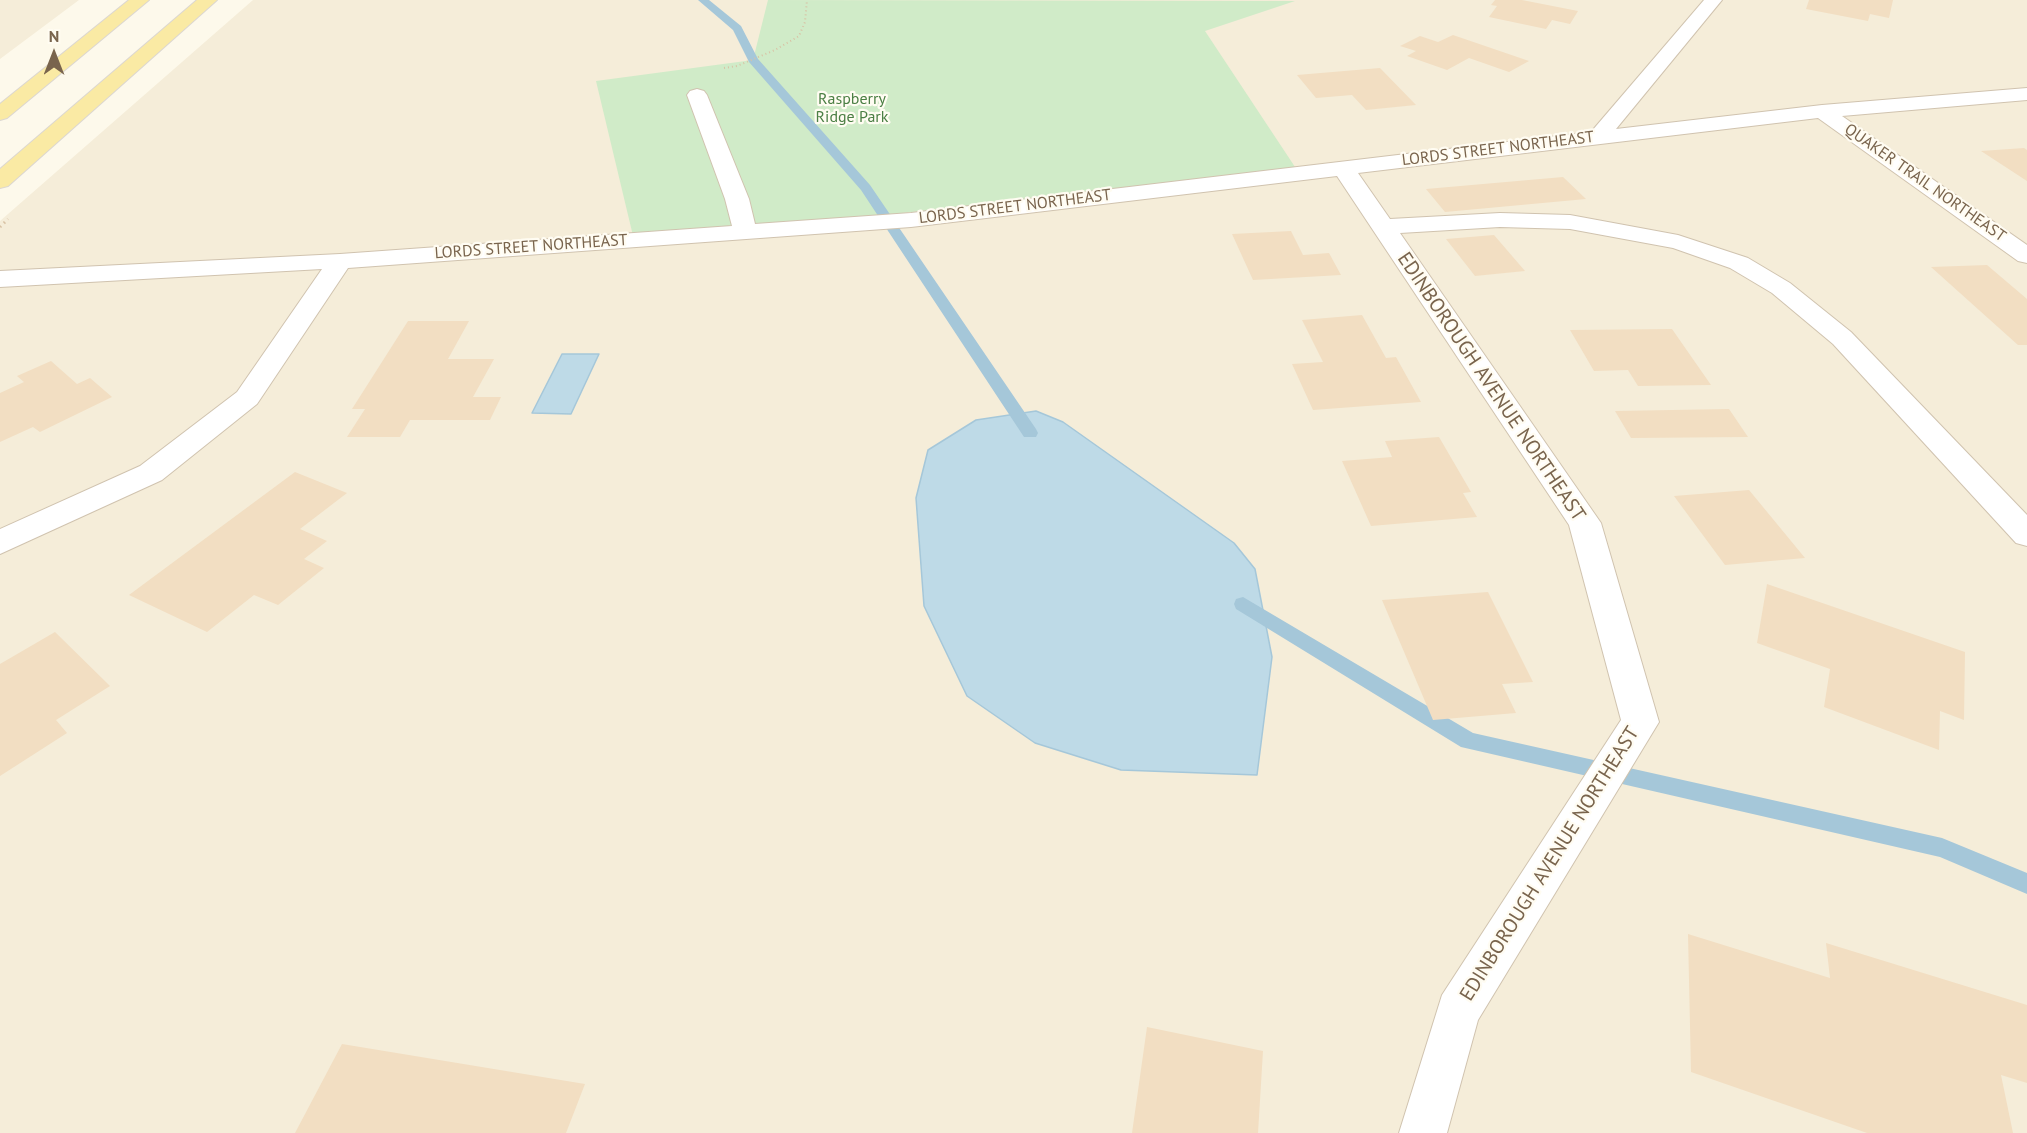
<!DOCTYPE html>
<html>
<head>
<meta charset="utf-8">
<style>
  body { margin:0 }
  #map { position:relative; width:2027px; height:1133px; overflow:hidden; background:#fdf9eb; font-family:"PT Sans",sans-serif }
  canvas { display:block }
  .north { position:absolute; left:24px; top:24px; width:60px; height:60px; -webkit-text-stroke:4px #fffcf2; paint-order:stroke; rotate:0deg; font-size:16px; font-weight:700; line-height:24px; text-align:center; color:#79644d }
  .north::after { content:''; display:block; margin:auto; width:21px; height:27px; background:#79644d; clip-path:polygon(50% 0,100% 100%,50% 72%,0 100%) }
</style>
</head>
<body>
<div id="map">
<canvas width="2027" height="1133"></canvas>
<div class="north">N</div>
</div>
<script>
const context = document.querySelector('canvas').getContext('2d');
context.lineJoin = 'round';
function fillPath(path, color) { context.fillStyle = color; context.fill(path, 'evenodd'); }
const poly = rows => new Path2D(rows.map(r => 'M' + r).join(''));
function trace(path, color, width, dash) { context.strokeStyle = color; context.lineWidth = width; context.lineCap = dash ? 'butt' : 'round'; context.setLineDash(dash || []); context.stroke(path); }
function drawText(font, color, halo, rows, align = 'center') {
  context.font = font + ' "PT Sans",sans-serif'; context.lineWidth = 4.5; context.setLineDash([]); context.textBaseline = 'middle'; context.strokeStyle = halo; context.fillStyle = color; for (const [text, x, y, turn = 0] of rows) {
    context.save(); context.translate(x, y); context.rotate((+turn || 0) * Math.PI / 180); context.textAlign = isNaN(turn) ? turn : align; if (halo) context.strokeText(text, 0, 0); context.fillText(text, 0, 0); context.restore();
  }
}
fillPath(poly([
  [0,0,79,0,0,59],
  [253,0,2027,0,2027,1133,0,1133,0,221]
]), '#f5edd9');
fillPath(poly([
  [768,0,1295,1,1205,31,1299,173,634,240,596,81,753,60]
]), '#d0ebc8');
const water = poly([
  [562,354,599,354,571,414,532,413,562,354],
  [1036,411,1063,422,1234,543,1255,569,1272,657,1257,775,1121,770,1035,743,967,696,924,606,916,498,928,450,976,420,1036,411]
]);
fillPath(water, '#bedae7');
trace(water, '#a5c7d9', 1.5);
fillPath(poly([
  [698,0,709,0,741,26,758,59,870,185,1036,429,1038,433,1036,437,1024,437,861,190,749,62,733,30,698,0],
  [1243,597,1473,733,1942,838,2027,873,2027,894,1940,857,1461,747,1236,609,1234,604,1236,599,1243,597]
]), '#a5c7d9');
fillPath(poly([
  [1495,0,1522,0,1578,11,1570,24,1552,20,1546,29,1489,17,1497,6,1491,5],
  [1809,0,1893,0,1889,18,1870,14,1868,21,1806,9],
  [1453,35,1529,61,1509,72,1469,58,1447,70,1407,56,1416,51,1400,46,1420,36,1438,42],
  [1380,68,1416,105,1366,110,1352,95,1316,98,1297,75],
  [2024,148,2027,150,2027,181,1981,151],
  [1563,177,1586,199,1445,212,1426,189],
  [1291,231,1303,255,1329,253,1341,275,1253,280,1232,234],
  [1494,235,1525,271,1475,276,1446,239],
  [1987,265,2027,299,2027,345,2018,345,1931,267],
  [1362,315,1386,358,1396,357,1421,402,1313,410,1292,364,1323,362,1302,320],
  [408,321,469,321,448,359,494,359,473,397,501,397,490,420,410,420,400,437,347,437,365,409,352,409],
  [1672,329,1711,385,1638,386,1628,370,1594,371,1570,330],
  [51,361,77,384,90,378,112,397,40,432,33,427,0,442,0,393,24,382,17,376],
  [1729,409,1748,437,1631,438,1615,411],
  [1439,437,1471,492,1463,493,1477,517,1371,526,1342,461,1392,457,1385,441],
  [295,472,347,493,300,529,327,541,304,559,324,568,278,605,254,595,207,632,129,595],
  [1749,490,1805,558,1725,565,1674,496],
  [1767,584,1965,652,1964,720,1940,711,1939,750,1824,707,1830,669,1757,643],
  [1488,592,1533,682,1502,684,1516,713,1433,720,1382,600],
  [55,632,110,686,56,720,67,733,0,776,0,664],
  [1688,934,1830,978,1826,943,2027,1005,2027,1083,2001,1075,2013,1133,1867,1133,1691,1072],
  [1147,1027,1263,1051,1258,1133,1132,1133],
  [342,1044,585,1084,566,1133,295,1133]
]), '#f2dec2');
const minor = poly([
  [1704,0,1722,0,1616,129,1822,105,2027,88,2027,100,1842,116,2027,245,2027,263,2018,261,1818,118,1358,173,1390,219,1500,213,1570,215,1678,235,1748,258,1790,283,1851,332,2027,515,2027,546,2016,543,1833,344,1772,293,1730,268,1673,248,1570,229,1500,227,1400,233,1601,523,1659,722,1478,1020,1447,1133,1399,1133,1442,995,1621,720,1569,525,1337,176,911,227,348,268,257,404,162,480,0,554,0,529,140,466,237,392,322,269,0,287,0,271,340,254,732,226,725,199,687,95,690,91,697,89,704,91,707,95,749,199,755,224,911,213,1591,132,1704,0]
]);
const major = poly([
  [129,0,149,0,7,118,0,120,0,104,129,0],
  [197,0,217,0,8,186,0,188,0,169,197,0]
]);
trace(minor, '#d0c3af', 2);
trace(major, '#dcd7d1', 2);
trace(poly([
  [724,68,737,66,775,50,799,36,805,22,807,0]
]), '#d8c2a5', 2, [1, 3]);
trace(poly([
  [0,227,8,219]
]), '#d8c2a5', 3, [1.5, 4]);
fillPath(minor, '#fff');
fillPath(major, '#faeaa4');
drawText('16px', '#4b7f44', '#fffcf2', [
  ["Raspberry",852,99],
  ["Ridge Park",852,117]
]);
drawText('16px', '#79644d', '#fffcf2', [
  ["LORDS STREET NORTHEAST",1498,149,-7],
  ["QUAKER TRAIL NORTHEAST",1925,183,35],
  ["LORDS STREET NORTHEAST",1015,207,-7],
  ["LORDS STREET NORTHEAST",531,247,-4]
]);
drawText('20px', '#79644d', '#fffcf2', [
  ["EDINBOROUGH AVENUE NORTHEAST",1491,387,56],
  ["EDINBOROUGH AVENUE NORTHEAST",1550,864,-58]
]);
</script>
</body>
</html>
